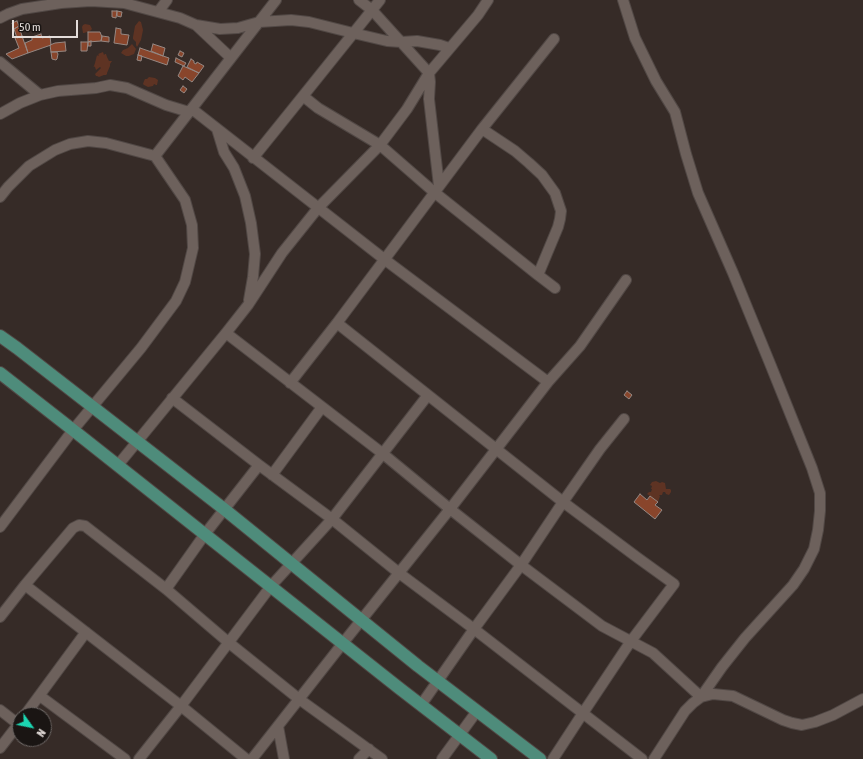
<!DOCTYPE html>
<html>
<head>
<meta charset="utf-8">
<style>
  body { margin:0 }
  #map { position:relative; width:863px; height:759px; overflow:hidden; background:#362b27; font-family:"Asap Condensed",sans-serif }
  canvas { display:block }
  .north { position:absolute; left:12px; top:707px; width:40px; height:40px; box-sizing:border-box; background:#1a1513; border:1px solid #6b6563; border-radius:50%; rotate:123deg; font-size:11px; font-weight:700; line-height:16px; text-align:center; color:#e4ddda }
  .north::after { content:''; display:block; margin:auto; width:14px; height:18px; background:#1cd5b1; clip-path:polygon(50% 0,100% 100%,50% 72%,0 100%) }
  .scale { position:absolute; left:12px; top:20px; width:66px; height:18px; box-sizing:border-box; border:2px solid #e4ddda; border-top:0; padding-left:5px; font-size:12px; line-height:14px; white-space:nowrap; color:#e4ddda; -webkit-text-stroke:3px #1a1513; paint-order:stroke }
</style>
</head>
<body>
<div id="map">
<canvas width="863" height="759"></canvas>
<div class="north">N</div>
<div class="scale">50 m</div>
</div>
<script>
const context = document.querySelector('canvas').getContext('2d');
context.lineJoin = 'round';
function fillPath(path, color) { context.fillStyle = color; context.fill(path, 'evenodd'); }
const poly = rows => new Path2D(rows.map(r => 'M' + r).join(''));
function trace(path, color, width, dash) { context.strokeStyle = color; context.lineWidth = width; context.lineCap = dash ? 'butt' : 'round'; context.setLineDash(dash || []); context.stroke(path); }
fillPath(poly([
  [139,21,141,22,143,30,141,40,137,47,136,45,136,42,133,39,133,37,135,26],
  [85,24,90,25,92,29,90,31,84,33,83,33,82,27,83,25],
  [132,44,136,49,134,54,129,56,126,56,121,53,123,50,128,48],
  [103,52,104,55,105,54,106,54,107,57,109,61,112,61,110,64,110,66,107,73,107,74,106,75,104,75,99,77,97,76,96,76,95,74,101,68,100,67,96,70,95,67,93,66,94,66,95,63,97,55,98,56,99,55,98,54],
  [149,77,155,78,158,80,157,85,156,85,154,84,153,86,148,87,144,85,143,84,144,81,145,79,147,79],
  [656,481,660,483,662,482,665,483,666,489,670,489,671,490,671,492,669,495,666,494,665,492,663,492,662,495,659,495,660,496,658,502,647,494,649,492,651,492,652,489,651,489,652,486,650,485,652,482]
]), '#5e3323');
const building = poly([
  [112,11,117,11,116,18,112,17,112,11],
  [117,11,122,12,121,17,117,16,117,11],
  [17,21,19,26,14,29,12,23,17,21],
  [19,26,22,36,17,38,14,29,19,26],
  [116,28,121,29,121,34,129,35,127,45,114,43,116,28],
  [88,32,100,32,102,37,101,41,88,42,88,32],
  [41,34,42,38,50,36,51,45,28,53,25,43,32,40,32,37,41,34],
  [22,36,28,53,12,59,6,54,19,48,15,38,22,36],
  [102,36,109,37,109,42,101,41,102,36],
  [91,41,91,46,88,46,88,42,91,41],
  [65,42,66,51,51,52,50,45,55,43,65,42],
  [81,42,88,42,87,51,81,51,81,42],
  [153,44,165,48,163,56,151,51,153,44],
  [140,48,169,58,167,65,138,55,140,48],
  [180,51,184,53,182,57,178,55,180,51],
  [51,52,57,52,58,54,57,59,56,60,52,59,51,52],
  [138,55,142,56,141,61,137,60,138,55],
  [176,58,186,63,184,66,175,62,176,58],
  [191,59,194,61,194,63,196,64,197,62,204,66,199,73,187,67,191,59],
  [183,66,199,73,192,82,185,77,183,80,178,76,183,66],
  [183,86,187,89,184,93,180,90,183,86],
  [627,391,632,395,629,399,624,395,627,391],
  [640,494,647,500,650,496,658,502,655,505,662,510,655,519,634,502,640,494]
]);
fillPath(building, '#89452b');
trace(building, '#968883', 1);
const minor = poly([
  [359,0,372,10,429,73,430,82,429,99,432,125,439,186],
  [380,0,303,96,318,108,380,145,434,192,538,275,558,227,560,219,561,211,555,193,542,175,529,163,515,151,482,129],
  [623,0,635,38,656,81,675,112,686,154,698,193,733,273,771,366,812,468,820,493,820,511,818,530,814,549,804,569,793,585,745,638,722,667,701,697,693,703,685,711,654,759],
  [158,12,167,0],
  [0,18,8,14,22,9,61,3,91,1,124,3,180,18,196,25,231,58],
  [196,25,220,29,238,28,259,22,291,20,309,22,353,33,387,41,401,42,417,41,440,45,449,48],
  [0,62,40,95],
  [192,109,384,259,548,382],
  [0,114,20,103,40,95,58,91,96,88,110,85,127,88,166,105,189,112],
  [217,129,224,152,234,168,245,196,251,223,255,254,253,277,249,300],
  [253,158,303,96],
  [0,197,8,187,29,166,55,150,70,144,88,141,106,143,155,156,276,0],
  [538,275,555,288],
  [337,323,563,502,638,558,674,584,631,641,583,713,553,759],
  [226,333,382,453,450,509,521,565,602,626,653,653,701,697],
  [290,383,337,323,482,129,554,39],
  [172,398,259,465,332,519,399,573,474,629,642,759],
  [118,465,226,333,248,305,282,253,318,208,380,145,407,109,429,73,478,15,488,0],
  [272,475,322,407],
  [0,527,73,430,141,348,176,301,185,282,193,248,192,225,185,200,155,156],
  [25,585,181,706,246,759],
  [166,589,205,534,259,465],
  [0,617,25,585,73,528,79,525,85,526,166,589,228,642,299,699,382,759],
  [40,696,125,759],
  [701,697,713,694,733,696,783,720,792,723,802,725,815,722,833,715,863,699],
  [421,705,474,629,521,565,563,502,600,449,624,419],
  [0,710,18,724],
  [25,715,86,632],
  [278,726,284,759],
  [0,748,20,722],
  [139,759,181,706,271,586,332,519,428,395],
  [252,759,343,643,450,509,548,382,580,346,626,280],
  [359,759,369,749],
  [442,759,477,711]
]);
const major = poly([
  [0,336,17,348,224,509,418,666,540,759],
  [0,373,73,430,399,688,491,759]
]);
trace(minor, '#514845', 12);
trace(major, '#514845', 14);
trace(minor, '#6d615c', 10);
trace(major, '#4e8c7b', 12);
</script>
</body>
</html>
